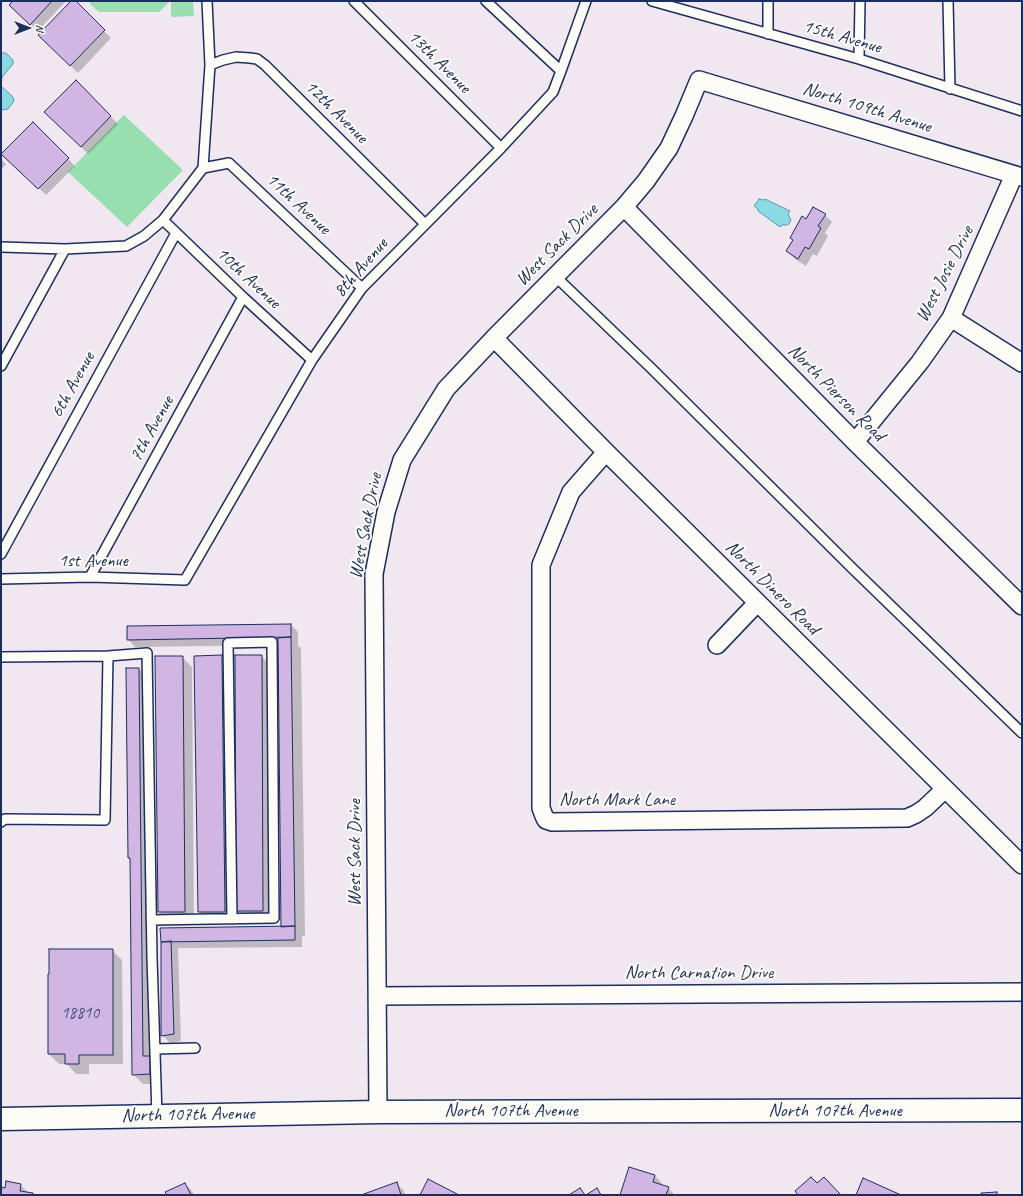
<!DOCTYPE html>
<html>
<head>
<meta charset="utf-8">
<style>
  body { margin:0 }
  #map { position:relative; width:1023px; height:1196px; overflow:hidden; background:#f0e7f1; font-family:Caveat,sans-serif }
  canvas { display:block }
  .frame { position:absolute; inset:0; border:2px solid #1b2f5e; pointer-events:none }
  .north { position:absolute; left:8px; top:8px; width:40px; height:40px; -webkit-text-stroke:3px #fdfcf7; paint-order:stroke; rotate:90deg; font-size:11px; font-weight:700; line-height:16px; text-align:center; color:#1b2f5e }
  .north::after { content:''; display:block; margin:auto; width:14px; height:18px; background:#1b2f5e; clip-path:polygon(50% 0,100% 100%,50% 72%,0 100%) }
</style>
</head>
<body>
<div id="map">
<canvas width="1023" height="1196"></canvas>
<div class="frame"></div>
<div class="north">N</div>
</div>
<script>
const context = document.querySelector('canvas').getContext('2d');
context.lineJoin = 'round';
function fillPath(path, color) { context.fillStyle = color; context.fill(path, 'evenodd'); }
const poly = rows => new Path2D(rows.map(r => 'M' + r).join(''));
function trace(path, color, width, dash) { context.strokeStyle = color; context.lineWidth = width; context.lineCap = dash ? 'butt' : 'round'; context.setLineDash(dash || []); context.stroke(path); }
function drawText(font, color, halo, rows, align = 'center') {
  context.font = font + ' Caveat,sans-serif'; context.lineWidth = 4; context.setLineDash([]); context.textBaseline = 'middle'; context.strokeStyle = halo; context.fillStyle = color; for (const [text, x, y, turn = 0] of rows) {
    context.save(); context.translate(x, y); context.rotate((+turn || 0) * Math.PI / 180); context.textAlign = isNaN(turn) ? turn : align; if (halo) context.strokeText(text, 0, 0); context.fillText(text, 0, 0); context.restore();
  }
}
fillPath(poly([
  [90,1,169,1,169,2,159,12,99,12,90,4],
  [171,1,193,1,194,16,171,17],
  [124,115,183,170,127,227,68,172]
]), '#97dfae');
const water = poly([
  [1,53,6,53,13,60,13,64,2,77,1,86,13,97,14,101,8,109,3,110,1,108,1,53],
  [759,199,764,200,765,199,790,211,788,214,791,220,789,224,786,225,782,225,780,227,758,211,758,209,754,206,759,199]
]);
fillPath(water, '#8adae4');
trace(water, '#5e96ae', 1);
fillPath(poly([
  [15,1,66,1,38,31,11,5],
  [72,1,74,1,111,38,78,73,39,35],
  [76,81,118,124,88,154,45,112],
  [33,123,75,166,46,195,3,154],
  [1,159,6,164,1,170],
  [825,215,832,222,825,233,828,236,817,256,813,254,806,266,795,259,787,251,806,220],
  [291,625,298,632,298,646,301,648,305,936,302,936,302,947,178,948,181,1041,170,1043,162,1035,161,929,282,928,279,645,135,647,128,639,128,627],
  [221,656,231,666,235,921,209,922,199,912],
  [236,656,261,656,271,666,272,921,247,921,237,911],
  [182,657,192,667,194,922,169,922,159,912],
  [139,669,149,679,160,1084,143,1084,133,1074,131,859,129,857],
  [112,950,122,960,123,1064,89,1064,89,1074,76,1074,67,1064,59,1064,49,1054],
  [655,1176,662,1183,661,1186,668,1188,675,1195,621,1195],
  [185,1184,192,1191,194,1195,168,1195],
  [397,1184,404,1191,405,1195,364,1195],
  [20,1185,28,1192,28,1193,33,1195,1,1195,1,1188,6,1189]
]), '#0003');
const building = poly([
  [13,1,52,1,30,25,9,5,13,1],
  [71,1,76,1,105,30,70,66,38,35,71,1],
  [76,80,111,116,81,147,44,112,76,80],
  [33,122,69,158,38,189,1,154,33,122],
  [813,207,826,214,818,226,821,228,809,249,805,247,798,259,786,251,793,240,790,238,802,216,806,219,813,207],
  [291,624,291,637,127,640,127,626,291,624],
  [291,637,295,926,281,927,278,638,291,637],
  [222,655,225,912,198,912,194,656,222,655],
  [235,655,262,655,263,911,236,911,235,655],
  [155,656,183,656,185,912,158,912,155,656],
  [126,668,139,668,143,1056,150,1056,150,1074,132,1075,130,858,128,858,126,668],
  [295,926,295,940,161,942,160,928,295,926],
  [171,941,174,1034,161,1036,161,942,171,941],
  [49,949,113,949,113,1055,79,1055,79,1064,65,1064,65,1054,48,1054,48,974,49,974,49,949],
  [629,1167,655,1175,653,1182,669,1187,666,1195,620,1195,629,1167],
  [811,1177,817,1183,824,1177,841,1195,798,1195,795,1191,811,1177],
  [863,1178,901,1195,856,1195,863,1178],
  [428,1179,459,1195,420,1195,428,1179],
  [6,1181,21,1184,20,1191,33,1193,33,1195,1,1195,1,1187,5,1188,6,1181],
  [397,1182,401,1195,361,1195,397,1182],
  [185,1183,191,1195,167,1195,165,1192,185,1183],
  [580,1188,585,1195,569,1195,580,1188],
  [597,1188,601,1195,586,1195,597,1188],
  [997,1192,997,1195,981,1195,981,1193,997,1192]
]);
fillPath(building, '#d1b5e3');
trace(building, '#1b2f5e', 1);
const lane = poly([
  [354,1,501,148],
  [486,1,561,71],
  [652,1,859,59,1022,111],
  [948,1,950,89],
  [768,34,768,1],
  [859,59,860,1],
  [210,65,223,60,236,57,250,58,257,59,265,65,425,224],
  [203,168,229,163,362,288],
  [163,220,243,297,312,360],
  [1,247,65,249,126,246,144,236,163,220,203,168,210,65,207,1],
  [555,276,652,369,852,568,1022,733],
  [1,366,65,249],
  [1,554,176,233],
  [90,577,243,297],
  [1,579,90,577,185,580,312,360,362,288,501,148,553,92,561,71,586,1],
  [1,657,108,656,147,653,152,958,157,1116],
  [1,822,5,819,105,820,108,656],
  [151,920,274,918,272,642,228,643,232,919],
  [155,1049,195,1048]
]);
const street = poly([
  [624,207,855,442,1022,606],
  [951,318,1022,363],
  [494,338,606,452,1022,865],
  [855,442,920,362,951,318,1014,175],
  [606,452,571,492,541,565,541,808,544,816,546,820,552,822,907,818,916,814,925,808,945,789],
  [717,645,757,603],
  [377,996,1022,992],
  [378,1112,374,574,386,512,402,460,446,389,494,338,624,207,646,181,669,148,684,116,699,80,1022,177]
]);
const secondary = poly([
  [1,1119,378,1112,1022,1110]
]);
trace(lane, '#1b2f5e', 12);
trace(street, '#1b2f5e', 20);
trace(secondary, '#1b2f5e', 25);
trace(lane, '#fdfcf7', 9);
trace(street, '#fdfcf7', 17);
trace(secondary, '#fdfcf7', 22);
drawText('17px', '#48507f', null, [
  ["18810",80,1014]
]);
drawText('19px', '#1b2f5e', '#fdfcf7', [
  ["15th Avenue",842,37,16],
  ["13th Avenue",439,62,45],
  ["North 109th Avenue",867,108,17],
  ["12th Avenue",336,112,45],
  ["11th Avenue",298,204,43],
  ["West Sack Drive",557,245,-45],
  ["8th Avenue",361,268,-49],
  ["West Josie Drive",945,274,-63],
  ["10th Avenue",248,278,43],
  ["6th Avenue",73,385,-61],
  ["North Pierson Road",836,393,45],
  ["7th Avenue",152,429,-61],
  ["West Sack Drive",366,526,-79],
  ["1st Avenue",93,561],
  ["North Dinero Road",772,588,45],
  ["North Mark Lane",617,800],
  ["West Sack Drive",355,853,-90],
  ["North Carnation Drive",699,973],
  ["North 107th Avenue",511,1111],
  ["North 107th Avenue",835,1111],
  ["North 107th Avenue",188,1115,-1]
]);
</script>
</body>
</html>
